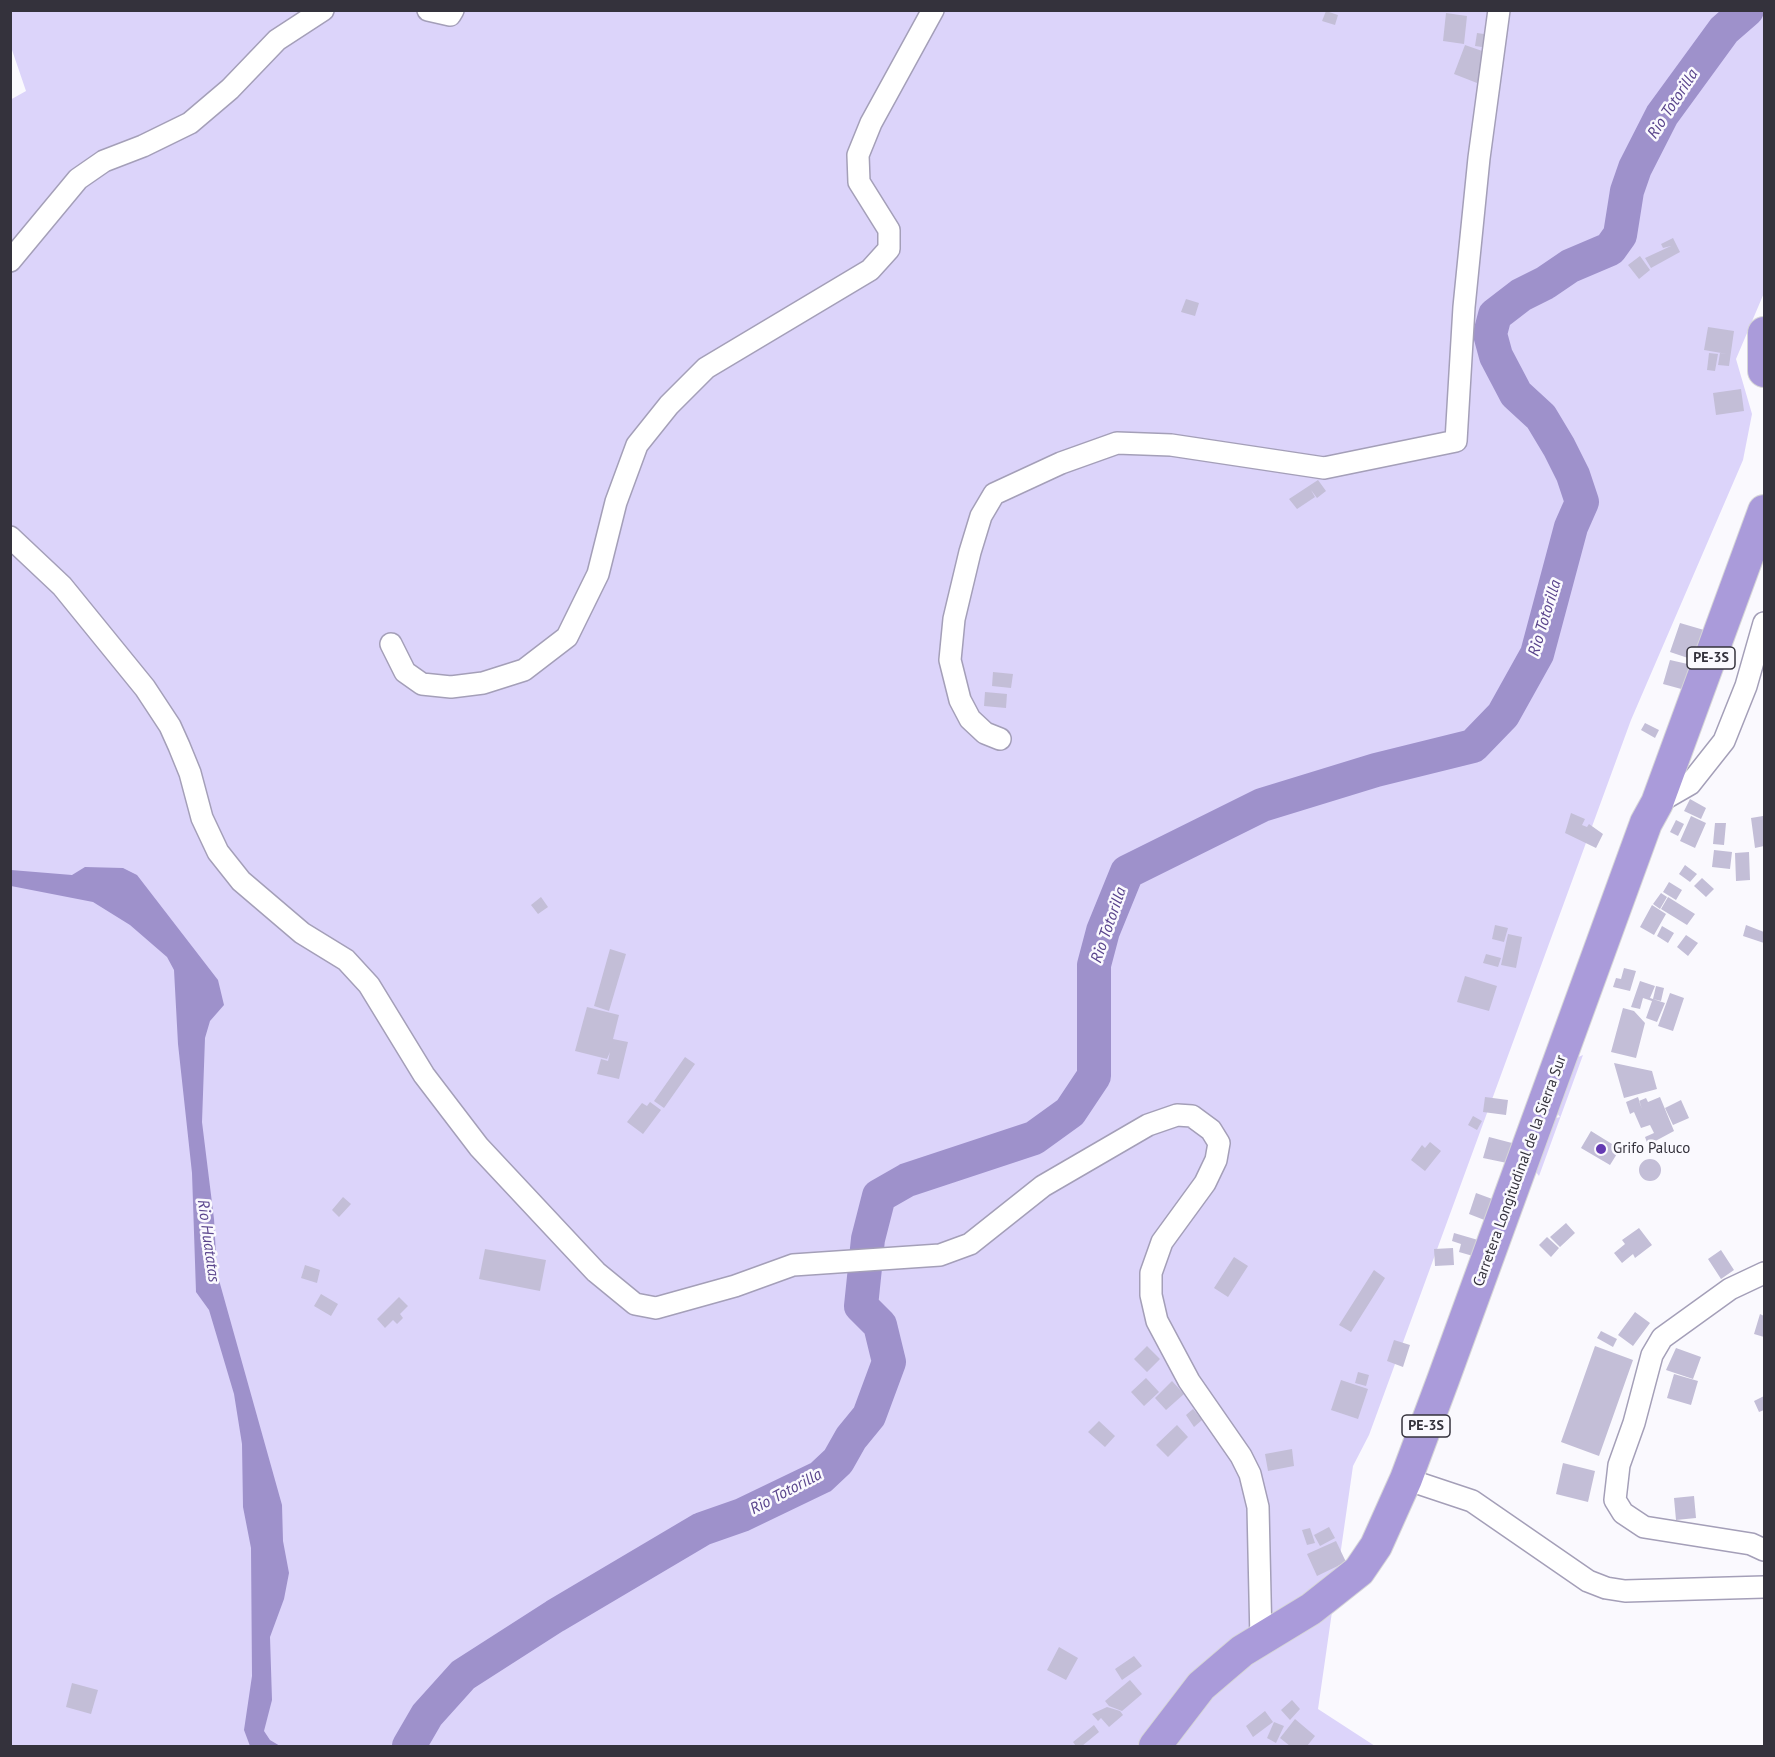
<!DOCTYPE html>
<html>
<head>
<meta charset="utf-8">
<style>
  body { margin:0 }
  #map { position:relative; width:1775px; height:1757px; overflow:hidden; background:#faf9fe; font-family:"PT Sans",sans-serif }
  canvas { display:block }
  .frame { position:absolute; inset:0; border:12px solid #34323c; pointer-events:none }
</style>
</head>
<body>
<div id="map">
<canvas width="1775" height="1757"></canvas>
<div class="frame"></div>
</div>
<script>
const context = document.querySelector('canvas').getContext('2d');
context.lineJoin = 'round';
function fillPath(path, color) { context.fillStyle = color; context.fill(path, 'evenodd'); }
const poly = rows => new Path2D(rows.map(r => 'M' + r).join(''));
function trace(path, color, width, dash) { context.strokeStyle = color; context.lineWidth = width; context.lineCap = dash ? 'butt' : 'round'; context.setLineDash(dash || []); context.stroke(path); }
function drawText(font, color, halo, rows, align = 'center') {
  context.font = font + ' "PT Sans",sans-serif'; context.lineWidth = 5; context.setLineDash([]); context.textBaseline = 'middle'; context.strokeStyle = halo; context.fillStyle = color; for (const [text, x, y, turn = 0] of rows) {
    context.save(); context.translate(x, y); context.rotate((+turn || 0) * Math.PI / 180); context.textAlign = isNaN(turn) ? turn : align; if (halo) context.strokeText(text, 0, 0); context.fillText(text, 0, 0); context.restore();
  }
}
fillPath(poly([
  [11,10,1764,11,1764,293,1736,359,1752,414,1743,460,1631,720,1369,1435,1353,1466,1318,1709,1375,1746,11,1746,10,100,26,91,11,47],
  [1583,1055,1539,1176,1536,1172,1556,1118,1560,1117,1557,1113,1576,1058]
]), '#dcd4fa');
fillPath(poly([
  [85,867,123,868,137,875,218,980,224,1005,210,1021,205,1038,202,1122,214,1219,217,1273,282,1505,283,1541,289,1573,284,1599,270,1637,272,1700,264,1731,270,1740,280,1746,250,1746,244,1730,252,1676,251,1548,243,1507,242,1444,234,1394,209,1310,196,1292,192,1173,178,1044,174,970,167,957,130,925,93,902,11,886,11,870,72,875]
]), '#9e91cb');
trace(poly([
  [409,1746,427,1715,463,1675,555,1616,702,1529,742,1515,821,1477,838,1461,851,1438,869,1416,889,1362,880,1325,861,1306,868,1239,879,1196,907,1180,1034,1138,1070,1112,1094,1076,1094,965,1103,931,1127,872,1262,805,1376,770,1473,746,1503,715,1537,654,1571,527,1582,502,1573,475,1559,447,1541,417,1516,394,1496,356,1490,334,1495,315,1521,295,1545,283,1570,266,1610,249,1620,235,1627,191,1635,168,1662,115,1724,30,1747,10]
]), '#9e91cb', 34);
fillPath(poly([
  [1326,11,1338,15,1335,25,1322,21],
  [1446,13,1467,16,1464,44,1443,41],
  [1477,33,1491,35,1489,48,1475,46],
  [1465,45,1488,53,1477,83,1454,74],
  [1673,238,1680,252,1651,268,1645,258,1671,246,1663,248,1661,244],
  [1640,256,1650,270,1639,279,1628,265],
  [1186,299,1199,303,1195,316,1181,312],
  [1708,327,1734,331,1729,366,1718,365,1720,353,1727,354,1704,350],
  [1709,353,1718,354,1715,371,1707,370],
  [1741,389,1744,411,1716,415,1713,393],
  [1318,480,1326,491,1317,498,1311,490,1315,497,1297,509,1289,499],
  [1680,623,1704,630,1694,660,1670,652],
  [1670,660,1692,665,1685,690,1663,684],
  [993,672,1013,674,1011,688,992,686],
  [985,692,1007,694,1006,708,984,706],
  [1645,723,1659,730,1655,738,1641,730],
  [1690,799,1706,808,1701,819,1684,811],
  [1571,813,1585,819,1582,825,1587,827,1589,824,1603,834,1596,848,1565,833],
  [1691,816,1706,823,1695,848,1680,841],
  [1763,816,1764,846,1755,848,1751,818],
  [1676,820,1684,824,1678,836,1670,832],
  [1715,823,1726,823,1724,845,1713,844],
  [1714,850,1732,852,1730,869,1712,867],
  [1749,852,1750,880,1736,881,1735,853],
  [1685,865,1697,874,1690,882,1679,874],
  [1702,878,1714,889,1706,897,1694,886],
  [1669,882,1682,890,1676,900,1663,892],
  [1661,893,1667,897,1660,909,1653,904],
  [541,897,548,907,538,914,531,905],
  [1668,897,1695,914,1687,925,1661,909],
  [1652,905,1666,914,1654,935,1640,927],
  [1495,925,1508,928,1504,942,1492,939],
  [1746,925,1764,932,1764,943,1743,936],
  [1662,926,1674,933,1668,943,1657,936],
  [1508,934,1522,937,1516,968,1501,965],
  [1686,935,1698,943,1688,956,1677,947],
  [610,949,626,954,609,1011,594,1006],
  [1486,954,1501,958,1498,967,1483,963],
  [1624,968,1636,971,1630,991,1613,987,1616,978,1621,979],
  [1465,976,1497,986,1489,1011,1457,1002],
  [1640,981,1655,986,1650,998,1665,1003,1657,1022,1646,1018,1652,1001,1643,998,1640,1009,1631,1007],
  [1656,986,1664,988,1661,1001,1653,999],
  [1670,993,1684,998,1673,1031,1658,1026],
  [587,1007,619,1015,613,1039,628,1042,619,1079,597,1074,601,1059,608,1061,610,1052,607,1059,575,1051],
  [1623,1008,1634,1011,1645,1023,1636,1058,1611,1052],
  [685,1057,695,1064,664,1108,654,1101],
  [1614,1063,1652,1071,1657,1089,1624,1098],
  [1485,1097,1508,1100,1506,1115,1483,1112],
  [1638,1097,1642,1109,1639,1101,1646,1098,1648,1102,1660,1097,1674,1131,1648,1145,1645,1137,1654,1133,1650,1125,1641,1128,1634,1112,1630,1114,1626,1102],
  [1681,1100,1689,1118,1673,1125,1665,1108],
  [650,1102,661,1110,643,1134,627,1122,642,1103,647,1106],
  [1473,1116,1482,1121,1477,1130,1468,1125],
  [1591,1131,1620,1149,1610,1165,1581,1148],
  [1489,1137,1512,1143,1507,1163,1483,1158],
  [1430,1142,1441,1151,1425,1171,1411,1160,1422,1145,1425,1148],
  '1639 1170a11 11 0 1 1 22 0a11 11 0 1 1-22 0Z',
  [1476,1193,1495,1200,1487,1221,1469,1214],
  [343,1197,351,1204,339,1217,332,1210],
  [1566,1223,1575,1233,1560,1247,1550,1237],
  [1639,1228,1652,1245,1635,1258,1633,1254,1622,1263,1614,1253,1625,1244,1622,1240],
  [1454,1233,1478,1240,1473,1256,1459,1252,1461,1244,1452,1241],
  [1547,1237,1559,1248,1551,1257,1539,1245],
  [1453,1248,1454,1265,1435,1266,1434,1249],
  [485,1249,546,1260,540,1291,479,1279],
  [1721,1250,1734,1270,1721,1279,1708,1259],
  [1234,1257,1248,1266,1228,1297,1214,1288],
  [305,1265,320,1270,317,1283,301,1278],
  [1374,1270,1385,1278,1351,1332,1339,1325],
  [321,1294,338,1304,331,1316,314,1306],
  [399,1297,408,1306,400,1314,403,1318,397,1324,393,1320,385,1328,377,1319],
  [1635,1312,1650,1323,1633,1346,1618,1335],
  [1760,1314,1764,1316,1764,1337,1754,1334],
  [1601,1331,1617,1339,1613,1347,1597,1338],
  [1394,1340,1410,1345,1403,1367,1387,1361],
  [1147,1346,1160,1359,1147,1372,1134,1359],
  [1595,1346,1633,1360,1599,1456,1561,1442],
  [1676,1348,1701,1357,1693,1379,1666,1370],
  [1358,1372,1369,1375,1366,1386,1355,1383],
  [1674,1374,1698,1381,1691,1405,1667,1398],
  [1146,1378,1159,1392,1144,1406,1131,1392],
  [1341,1380,1368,1389,1358,1419,1331,1410],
  [1172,1381,1184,1394,1166,1410,1155,1398],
  [1764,1396,1764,1410,1759,1412,1754,1401],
  [1193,1409,1202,1420,1194,1427,1186,1415],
  [1099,1421,1115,1436,1105,1447,1088,1432],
  [1177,1425,1188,1437,1168,1457,1156,1445],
  [1292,1449,1294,1466,1268,1471,1265,1454],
  [1563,1463,1595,1471,1588,1502,1556,1494],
  [1694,1496,1696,1518,1676,1520,1674,1498],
  [1329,1527,1335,1538,1320,1546,1314,1535],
  [1310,1528,1315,1543,1307,1545,1302,1530],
  [1336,1541,1346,1562,1317,1576,1307,1554],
  [1059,1647,1078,1658,1066,1680,1047,1670],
  [1134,1656,1142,1666,1122,1680,1115,1669],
  [1130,1680,1142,1694,1122,1711,1109,1706,1105,1701],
  [72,1683,98,1690,91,1714,66,1707],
  [1292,1700,1300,1709,1290,1720,1281,1710],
  [1107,1707,1120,1711,1123,1715,1109,1727,1101,1718,1098,1721,1092,1714],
  [1265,1711,1273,1722,1253,1737,1246,1726],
  [1295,1719,1315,1736,1307,1746,1290,1746,1280,1738],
  [1274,1722,1284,1726,1276,1743,1267,1738],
  [1094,1725,1099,1732,1082,1746,1076,1746,1073,1742]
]), '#c3bed7');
const minor = poly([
  [428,10,450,15,453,10],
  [10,261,78,179,104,161,143,146,190,123,230,89,277,40,323,10],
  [10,537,62,586,145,688,170,726,179,746,190,773,202,818,218,852,241,881,302,933,346,960,369,985,424,1075,479,1147,596,1272,635,1304,656,1308,735,1286,793,1265,940,1255,970,1244,1043,1186,1148,1125,1177,1115,1192,1116,1211,1130,1219,1143,1216,1160,1205,1183,1162,1242,1151,1273,1151,1295,1157,1321,1189,1381,1241,1456,1250,1474,1258,1507,1261,1640],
  [391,644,405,672,422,684,451,687,483,683,524,670,567,637,598,574,616,502,637,445,669,405,706,368,870,270,889,249,889,230,859,182,858,155,871,123,933,10],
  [1000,739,985,733,970,719,960,700,950,660,954,619,970,552,981,516,994,494,1061,463,1117,443,1171,445,1324,468,1456,441,1464,307,1479,158,1499,10],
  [1657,803,1690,784,1724,741,1746,686,1764,623],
  [1764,1273,1730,1289,1662,1338,1652,1355,1634,1423,1619,1465,1615,1500,1623,1513,1644,1527,1751,1544,1764,1550],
  [1406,1479,1472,1501,1588,1581,1606,1588,1625,1591,1764,1587]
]);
const highway = poly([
  [1764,333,1764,371],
  [1155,1746,1201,1686,1242,1651,1311,1609,1359,1571,1376,1546,1406,1479,1443,1380,1646,823,1657,803,1764,511]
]);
trace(minor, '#a49fb8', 24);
trace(highway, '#d6d6d8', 34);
trace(minor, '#fff', 21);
trace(highway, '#aa9bda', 32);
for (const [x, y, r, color] of [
  [1601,1149,6,"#643ab2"]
]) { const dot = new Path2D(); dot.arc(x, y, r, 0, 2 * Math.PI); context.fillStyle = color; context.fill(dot); trace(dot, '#faf9fe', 2); }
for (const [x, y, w] of [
  [1711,658,48],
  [1426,1426,48]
]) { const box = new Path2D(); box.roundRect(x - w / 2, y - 11, w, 22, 4.5); context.fillStyle = '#faf9fe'; context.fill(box); trace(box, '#34323c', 1.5); }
drawText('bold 14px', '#34323c', null, [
  ["PE-3S",1711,658],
  ["PE-3S",1426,1426]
]);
drawText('15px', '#34323c', '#faf9fe', [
  ["Grifo Paluco",1613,1149]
], 'left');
drawText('15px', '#34323c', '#faf9fe', [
  ["Carretera Longitudinal de la Sierra Sur",1520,1171,-70]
]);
drawText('italic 16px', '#59448c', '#faf9fe', [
  ["Rio Totorilla",1673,104,-57],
  ["Rio Totorilla",1545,618,-73],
  ["Rio Totorilla",1109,925,-71],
  ["Rio Huatatas",208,1241,82],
  ["Rio Totorilla",786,1492,-28]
]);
</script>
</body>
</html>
